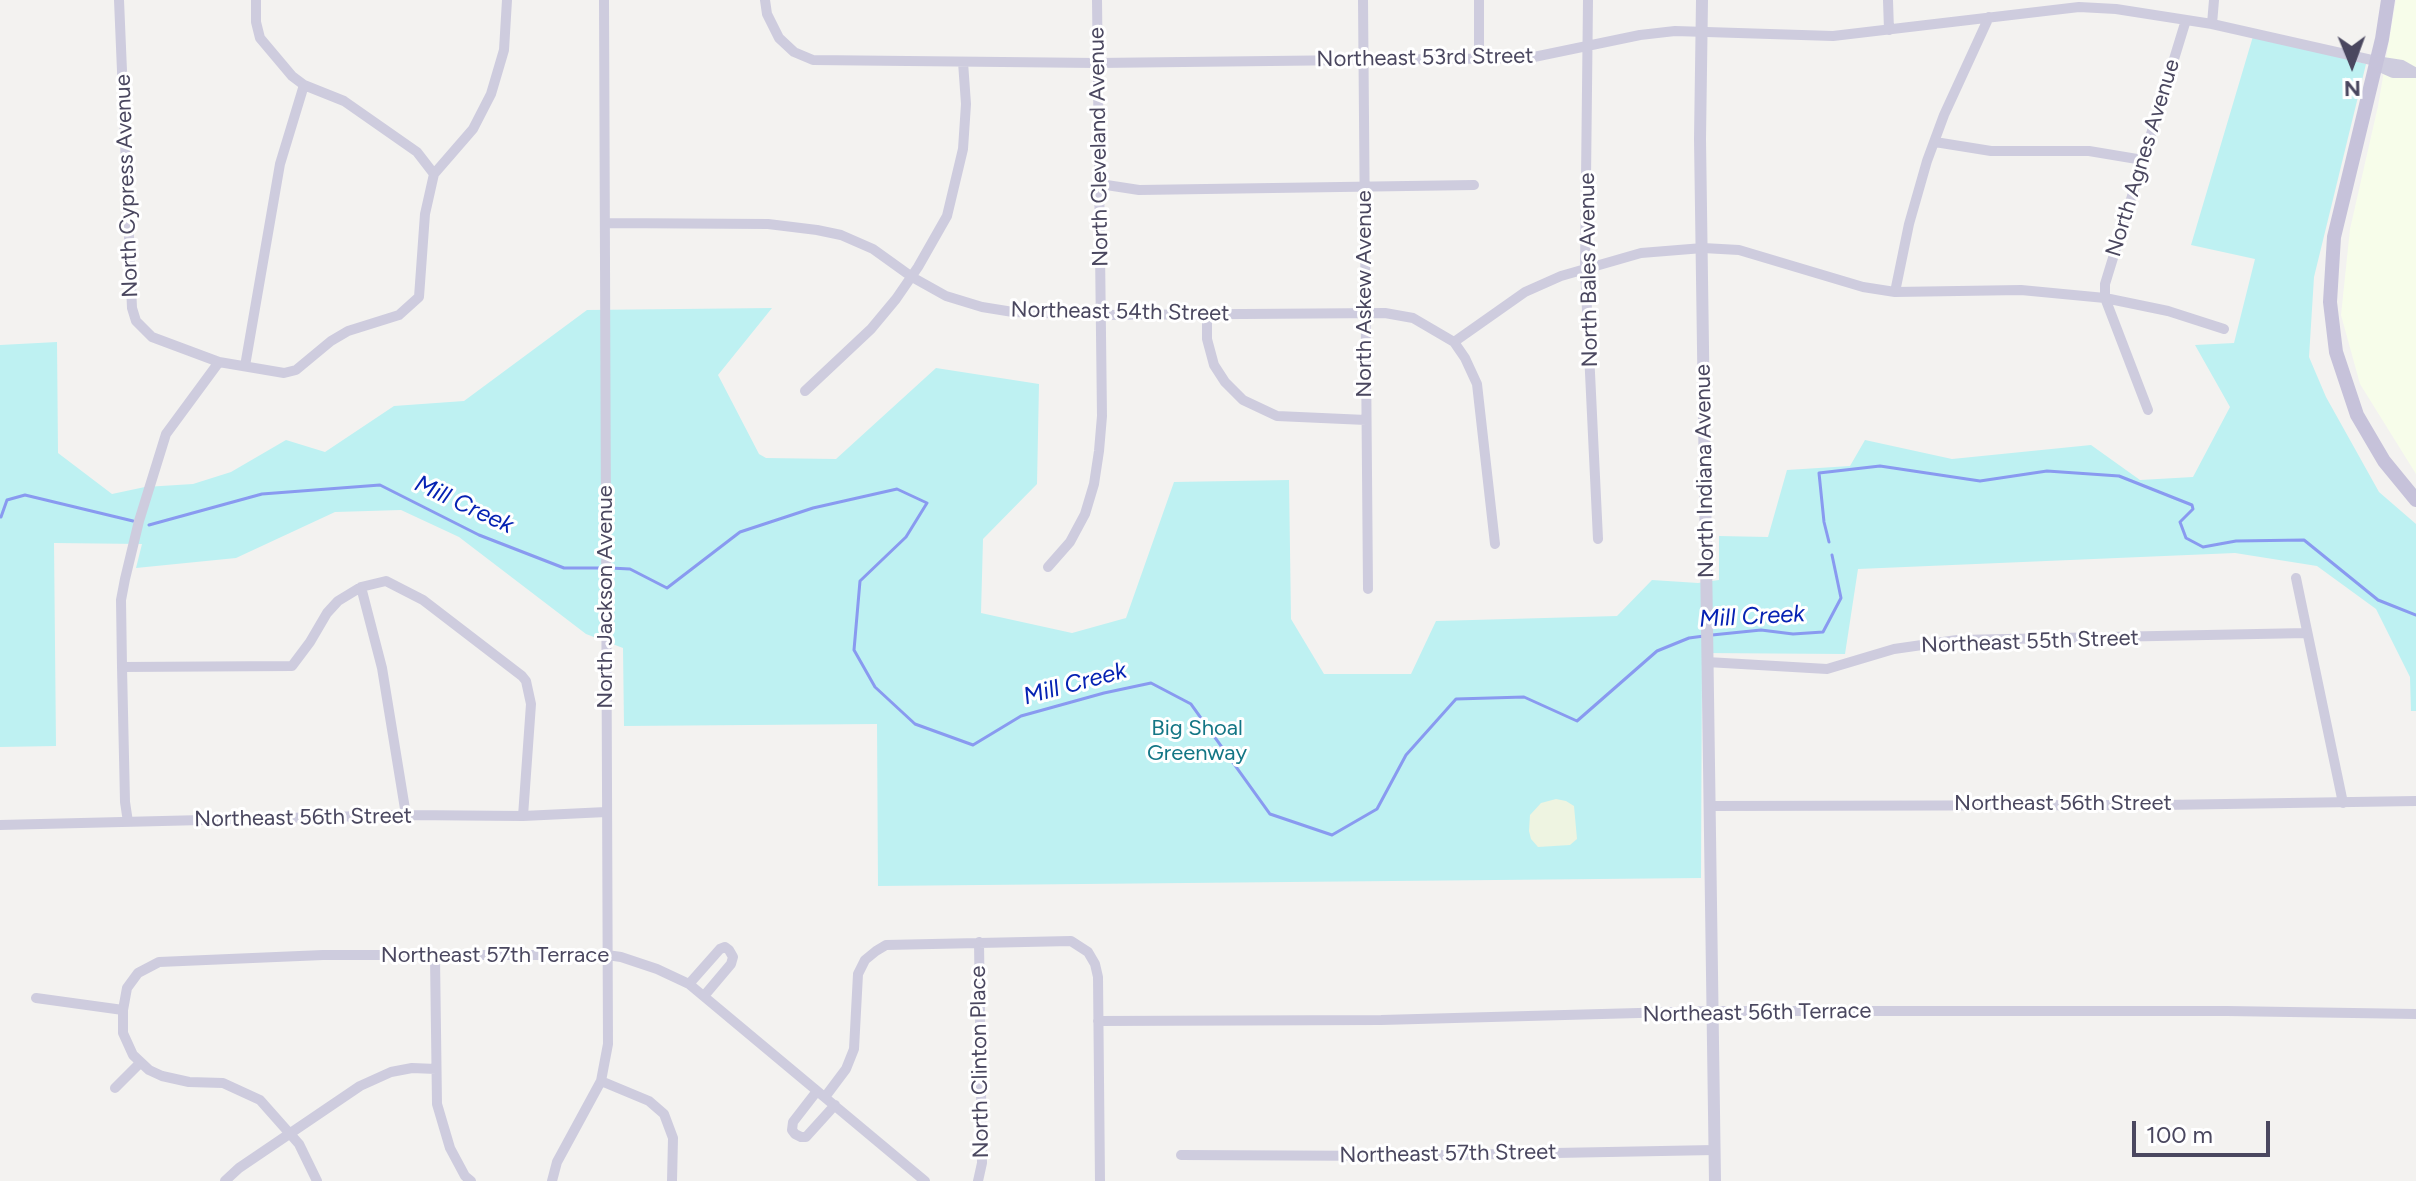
<!DOCTYPE html>
<html>
<head>
<meta charset="utf-8">
<style>
  body { margin:0 }
  #map { position:relative; width:2416px; height:1181px; overflow:hidden; background:#f3f2f0; font-family:Figtree,sans-serif }
  canvas { display:block }
  .north { position:absolute; left:2312px; top:24px; width:80px; height:80px; -webkit-text-stroke:6px #fff; paint-order:stroke; rotate:179deg; font-size:22px; font-weight:700; line-height:32px; text-align:center; color:#4a475f }
  .north::after { content:''; display:block; margin:auto; width:28px; height:36px; background:#4a475f; clip-path:polygon(50% 0,100% 100%,50% 72%,0 100%) }
  .scale { position:absolute; left:2132px; top:1121px; width:138px; height:36px; box-sizing:border-box; border:4px solid #4a475f; border-top:0; padding-left:10px; font-size:24px; line-height:28px; white-space:nowrap; color:#4a475f; -webkit-text-stroke:6px #fff; paint-order:stroke }
</style>
</head>
<body>
<div id="map">
<canvas width="2416" height="1181"></canvas>
<div class="north">N</div>
<div class="scale">100 m</div>
</div>
<script>
const context = document.querySelector('canvas').getContext('2d');
context.lineJoin = 'round';
function fillPath(path, color) { context.fillStyle = color; context.fill(path, 'evenodd'); }
const poly = rows => new Path2D(rows.map(r => 'M' + r).join(''));
function trace(path, color, width, dash) { context.strokeStyle = color; context.lineWidth = width; context.lineCap = dash ? 'butt' : 'round'; context.setLineDash(dash || []); context.stroke(path); }
function drawText(font, color, halo, rows, align = 'center') {
  context.font = font + ' Figtree,sans-serif'; context.lineWidth = 6; context.setLineDash([]); context.textBaseline = 'middle'; context.strokeStyle = halo; context.fillStyle = color; for (const [text, x, y, turn = 0] of rows) {
    context.save(); context.translate(x, y); context.rotate((+turn || 0) * Math.PI / 180); context.textAlign = isNaN(turn) ? turn : align; if (halo) context.strokeText(text, 0, 0); context.fillText(text, 0, 0); context.restore();
  }
}
fillPath(poly([
  [2396,0,2416,0,2416,474,2360,384,2341,315,2350,229,2378,106]
]), '#f7fdea');
fillPath(poly([
  [2254,33,2366,64,2314,277,2309,357,2326,397,2379,492,2416,524,2416,711,2411,711,2410,677,2376,609,2317,566,2235,553,1858,569,1845,654,1702,653,1701,878,878,886,877,724,624,726,623,648,586,634,459,537,401,510,335,512,236,558,136,568,142,544,54,543,56,746,0,747,0,345,57,342,58,453,112,494,145,487,193,484,231,472,286,440,325,452,394,406,464,401,587,310,772,308,718,375,759,454,766,458,836,459,936,368,1039,384,1037,484,983,539,981,613,1072,633,1126,618,1174,482,1289,480,1291,619,1324,674,1411,674,1436,621,1617,616,1652,580,1698,583,1719,580,1719,536,1768,537,1787,470,1850,466,1865,440,1952,459,2091,445,2140,480,2193,477,2230,407,2195,345,2234,343,2255,259,2191,245]
]), '#bef1f2');
fillPath(poly([
  [1556,799,1566,801,1574,806,1577,839,1570,845,1538,847,1531,839,1529,831,1530,815,1541,803]
]), '#eef4e1');
trace(poly([
  [1,517,7,500,25,495,133,521],
  [149,525,262,494,380,485,479,535,564,568,602,568],
  [1829,542,1824,522,1819,473,1880,466,1980,481,2047,471,2119,476,2192,505,2193,509,2180,522,2186,538,2203,547,2236,541,2304,540,2378,600,2416,615],
  [610,568,630,569,667,588,740,532,813,508,897,489,927,503,906,537,860,581,854,650,875,687,915,724,973,745,1021,716,1104,693,1151,683,1191,704,1270,814,1332,835,1377,809,1406,755,1456,699,1524,697,1577,721,1657,651,1689,638,1704,636],
  [1712,635,1761,630,1793,634,1823,632,1841,598,1832,555]
]), '#899af0', 3);
trace(poly([
  [119,0,132,308,136,321,152,337,219,362,284,373,296,370,331,341,348,331,399,315,419,297,425,214,434,174,473,129,491,94,504,50,507,0],
  [256,0,256,22,260,38,292,76,304,85,344,101,417,152,434,174],
  [765,0,767,14,779,38,794,52,813,60,1097,63,1529,58,1640,35,1675,31,1833,36,2079,7,2116,9,2212,24,2376,61,2402,65,2416,73],
  [1363,0,1368,589],
  [1479,0,1479,58],
  [1588,0,1585,269,1598,539],
  [1888,0,1889,30],
  [2212,24,2214,0],
  [2376,61,2384,69,2393,73,2415,73],
  [1935,142,1991,151,2089,151,2143,160],
  [1100,184,1139,190,1474,185],
  [606,223,768,224,817,230,841,235,873,249,912,277,946,296,982,307,1013,312,1101,315,1385,313,1413,318,1454,342,1465,358,1477,384,1495,544],
  [1895,292,1909,224,1927,161,1944,115,1989,17],
  [1207,314,1207,339,1214,365,1225,382,1243,400,1277,416,1366,420],
  [1454,342,1525,292,1561,276,1641,253,1703,248,1739,250,1863,287,1895,292,2021,290,2105,298,2168,311,2224,329],
  [245,366,280,164,304,85],
  [805,391,871,329,896,299,918,267,947,216,963,149,966,104,963,62],
  [2148,410,2105,298,2105,284,2186,20],
  [1048,567,1070,542,1085,514,1094,484,1099,451,1102,416,1097,0],
  [2296,578,2343,803],
  [361,587,382,668,406,815],
  [1707,662,1827,669,1894,649,1957,640,2307,633],
  [122,667,292,666,310,642,327,613,338,601,361,587,386,581,423,600,522,676,526,681,531,704,523,816],
  [1710,806,2162,805,2416,801],
  [128,822,125,802,122,667,121,600,125,579,139,521,166,434,219,362],
  [0,825,406,815,523,816,606,812],
  [435,957,437,1104,450,1148,465,1176,471,1181],
  [689,984,720,949,725,947,729,950,733,957,731,964,704,996],
  [36,998,123,1010],
  [1098,1021,1381,1020,1712,1011,2227,1011,2416,1014],
  [601,1081,649,1101,664,1114,673,1138,672,1181],
  [115,1088,140,1063],
  [817,1091,793,1122,792,1130,795,1134,801,1137,806,1137,835,1105],
  [825,1097,846,1069,854,1049,858,974,865,960,876,951,886,945,1071,941,1088,952,1095,964,1098,977,1100,1181],
  [1181,1155,1397,1156,1714,1150],
  [225,1181,239,1168,360,1086,391,1072,412,1068,436,1069],
  [317,1181,299,1144,260,1100,223,1083,189,1082,162,1076,149,1070,133,1055,123,1033,123,1010,127,988,138,973,159,962,323,955,607,955,621,957,657,969,689,984,925,1181],
  [552,1181,557,1162,601,1081,608,1044,604,0],
  [978,1181,982,1163,979,942]
]), '#ceccde', 10);
trace(poly([
  [1702,0,1700,139,1715,1181]
]), '#ceccde', 12);
trace(poly([
  [2388,0,2382,39,2334,237,2330,302,2336,352,2357,415,2384,461,2416,500]
]), '#c6c2da', 14);
drawText('22px', '#4a475f', '#fff', [
  ["Northeast 53rd Street",1425,58,-1],
  ["North Cleveland Avenue",1099,147,-91],
  ["North Agnes Avenue",2143,158,-73],
  ["North Cypress Avenue",127,186,-92],
  ["North Bales Avenue",1589,270,-91],
  ["North Askew Avenue",1365,294,-90],
  ["Northeast 54th Street",1120,312,1],
  ["North Indiana Avenue",1705,471,-91],
  ["North Jackson Avenue",606,597,-90],
  ["Northeast 55th Street",2030,642,-2],
  ["Northeast 56th Street",2063,804],
  ["Northeast 56th Street",303,818,-1],
  ["Northeast 57th Terrace",495,956],
  ["Northeast 56th Terrace",1757,1013,-1],
  ["North Clinton Place",980,1062,-91],
  ["Northeast 57th Street",1448,1154,-1]
]);
drawText('22px', '#137685', '#fff', [
  ["Big Shoal",1197,729],
  ["Greenway",1197,754]
]);
drawText('italic 24px', '#0622b3', '#fff', [
  ["Mill Creek",464,505,25],
  ["Mill Creek",1752,617,-3],
  ["Mill Creek",1075,684,-15]
]);
</script>
</body>
</html>
